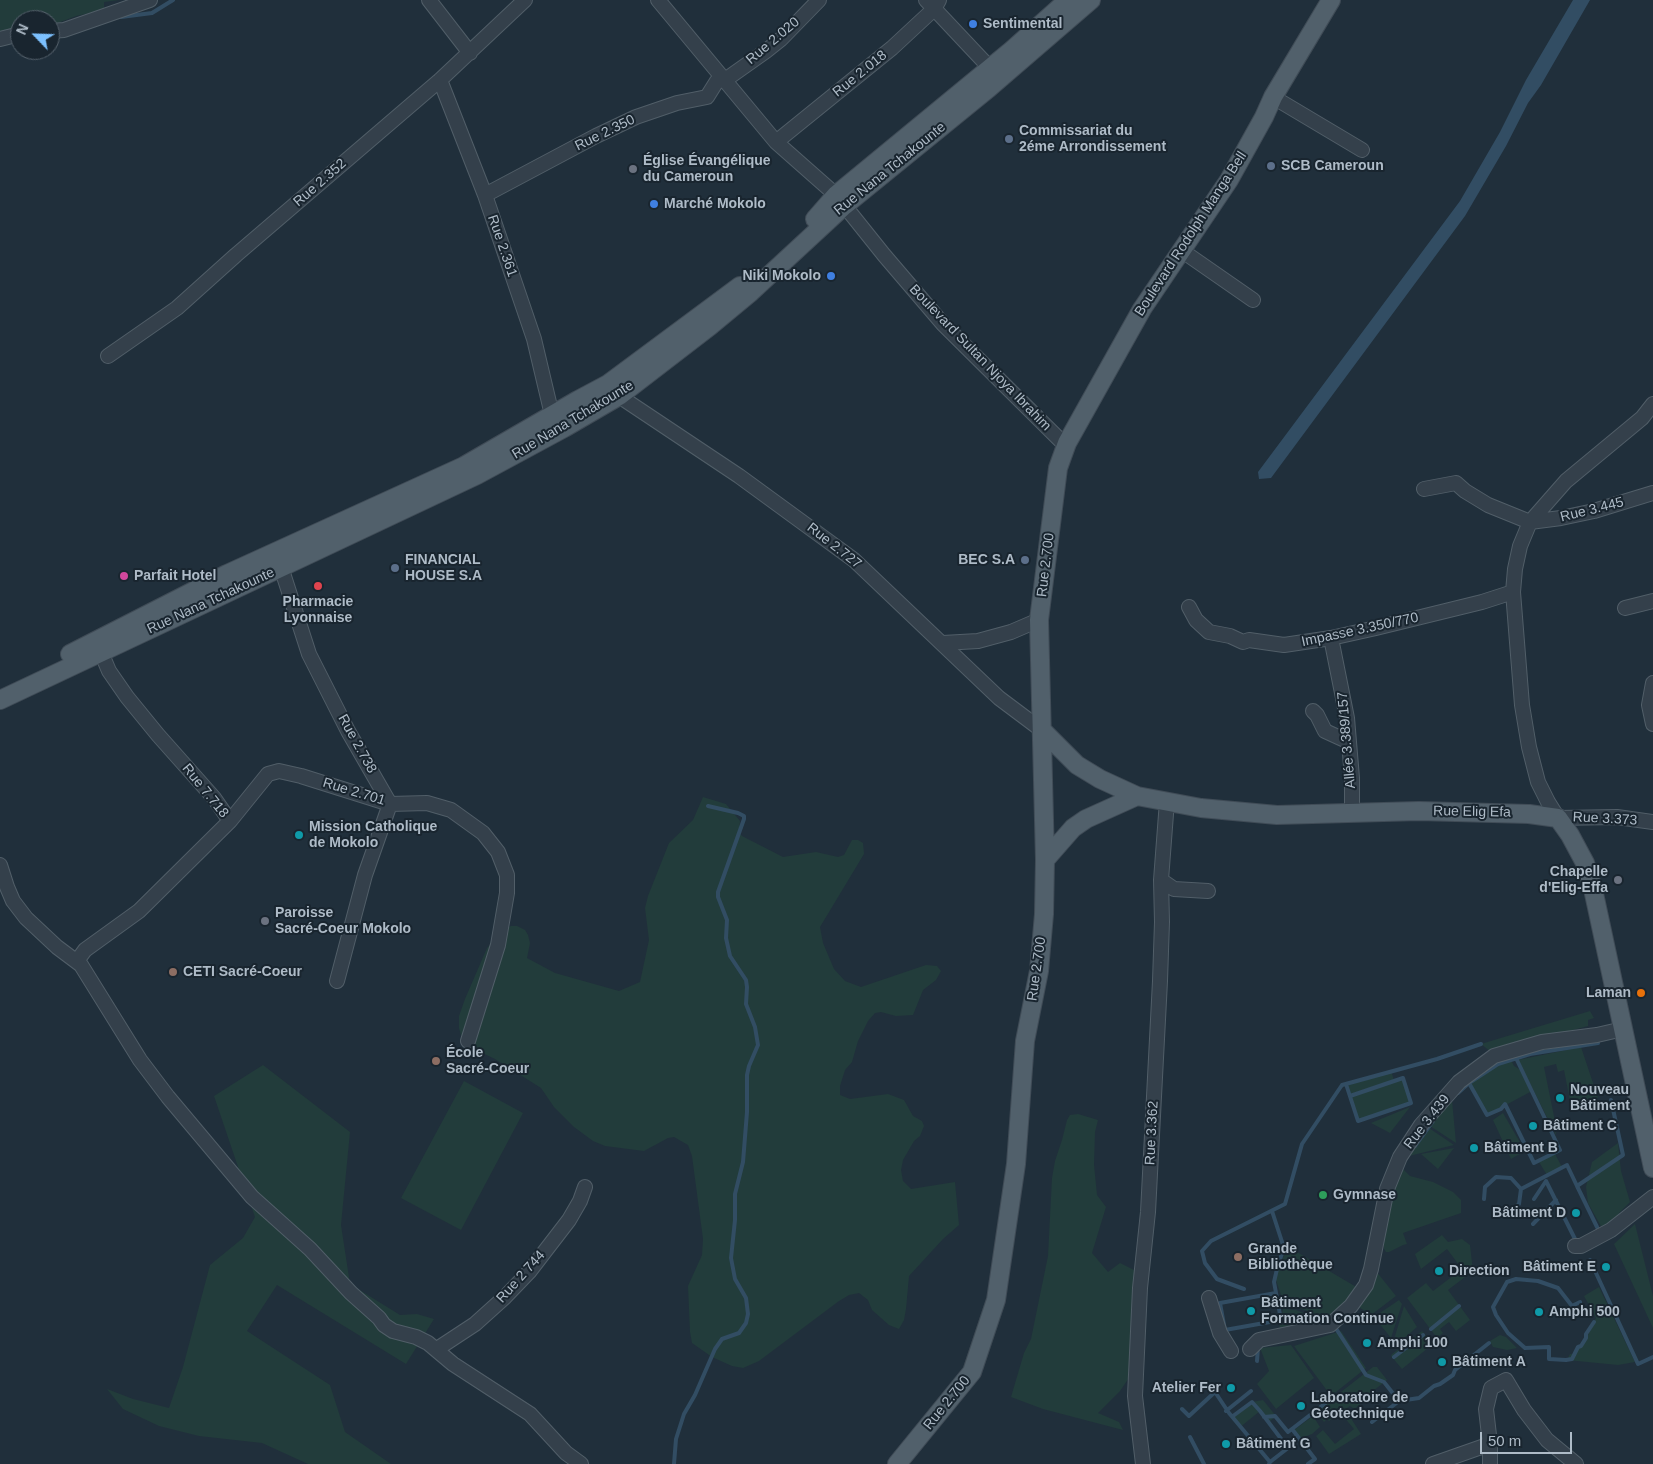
<!DOCTYPE html>
<html>
<head>
<meta charset="utf-8">
<style>
  body { margin:0 }
  #map { position:relative; width:1653px; height:1464px; overflow:hidden; background:#202f3b; font-family:Arial,sans-serif }
  canvas { display:block }
  .north { position:absolute; left:10px; top:10px; width:50px; height:50px; box-sizing:border-box; background:#19252f; border:1px solid #55616c; border-radius:50%; rotate:294deg; font-size:14px; font-weight:700; line-height:20px; text-align:center; color:#aebbc7 }
  .north::after { content:''; display:block; margin:auto; width:18px; height:22px; background:#7cc0fe; clip-path:polygon(50% 0,100% 100%,50% 72%,0 100%) }
  .scale { position:absolute; left:1480px; top:1432px; width:92px; height:22px; box-sizing:border-box; border:2px solid #aebbc7; border-top:0; padding-left:6px; font-size:15px; line-height:18px; white-space:nowrap; color:#aebbc7; -webkit-text-stroke:4px #19252f; paint-order:stroke }
</style>
</head>
<body>
<div id="map">
<canvas width="1653" height="1464"></canvas>
<div class="north">N</div>
<div class="scale">50 m</div>
</div>
<script>
const context = document.querySelector('canvas').getContext('2d');
context.lineJoin = 'round';
function fillPath(path, color) { context.fillStyle = color; context.fill(path, 'evenodd'); }
const poly = rows => new Path2D(rows.map(r => 'M' + r).join(''));
function trace(path, color, width, dash) { context.strokeStyle = color; context.lineWidth = width; context.lineCap = dash ? 'butt' : 'round'; context.setLineDash(dash || []); context.stroke(path); }
function drawText(font, color, halo, rows, align = 'center') {
  context.font = font + ' Arial,sans-serif'; context.lineWidth = 4; context.setLineDash([]); context.textBaseline = 'middle'; context.strokeStyle = halo; context.fillStyle = color; for (const [text, x, y, turn = 0] of rows) {
    context.save(); context.translate(x, y); context.rotate((+turn || 0) * Math.PI / 180); context.textAlign = isNaN(turn) ? turn : align; if (halo) context.strokeText(text, 0, 0); context.fillText(text, 0, 0); context.restore();
  }
}
fillPath(poly([
  [0,0,119,0,104,2,104,9,99,11,76,16,50,26,50,20,20,20,20,28,0,32],
  [703,797,726,804,740,821,739,832,742,836,783,857,816,852,838,857,844,855,852,840,858,840,863,843,864,854,820,927,823,943,834,969,845,981,861,987,926,965,937,966,941,971,936,980,923,990,913,1015,896,1016,881,1012,875,1013,868,1021,858,1041,852,1062,845,1070,840,1086,840,1095,850,1099,888,1094,904,1100,913,1116,922,1121,924,1126,920,1136,914,1141,903,1160,901,1170,903,1181,911,1189,955,1182,959,1225,943,1239,909,1276,906,1309,904,1320,899,1329,889,1325,872,1310,868,1300,859,1293,849,1295,839,1301,759,1361,743,1368,732,1366,712,1357,692,1343,690,1332,688,1286,702,1255,703,1239,692,1156,688,1145,674,1137,668,1138,644,1151,605,1146,593,1141,574,1127,554,1107,541,1088,495,1059,470,1047,462,1039,459,1028,459,1016,465,999,487,948,505,929,511,926,517,926,525,930,528,935,530,943,527,958,555,973,619,991,640,982,649,940,645,908,648,896,669,843,693,820],
  [1590,1011,1594,1018,1588,1020,1588,1026,1491,1052,1481,1044],
  [1581,1047,1598,1098,1586,1100,1581,1104,1571,1106,1564,1070,1558,1072,1556,1064,1544,1067,1555,1121,1556,1135,1518,1060],
  [1511,1060,1514,1066,1521,1070,1532,1091,1487,1115,1469,1083,1482,1074],
  [263,1065,350,1132,341,1225,350,1284,400,1315,417,1314,434,1319,406,1364,277,1285,247,1331,330,1385,345,1432,391,1464,308,1464,262,1443,199,1436,159,1426,123,1409,107,1389,133,1399,169,1408,183,1367,210,1265,243,1238,255,1217,214,1096],
  [1391,1071,1394,1080,1351,1094,1348,1084],
  [1403,1078,1411,1103,1358,1121,1350,1096],
  [464,1081,523,1113,461,1230,401,1198],
  [1452,1100,1456,1143,1430,1126],
  [1410,1107,1390,1133,1371,1123],
  [1503,1113,1525,1151,1511,1159,1493,1120],
  [1078,1114,1098,1120,1095,1132,1094,1165,1097,1195,1106,1207,1092,1253,1108,1272,1120,1263,1136,1271,1139,1283,1132,1304,1135,1324,1135,1369,1120,1391,1098,1413,1119,1422,1123,1430,1043,1409,1011,1397,1024,1353,1031,1339,1048,1256,1052,1178,1055,1161,1062,1140,1067,1120,1070,1115],
  [1429,1128,1454,1145,1409,1156],
  [1618,1143,1621,1171,1630,1202,1619,1213,1618,1219,1602,1228,1588,1203,1586,1187,1592,1162],
  [1454,1148,1438,1169,1421,1154],
  [1555,1154,1562,1167,1547,1175,1539,1162],
  [1403,1169,1410,1176,1433,1182,1453,1192,1461,1200,1461,1213,1403,1233,1407,1244,1403,1245,1389,1252,1386,1252,1384,1249,1384,1236,1391,1193],
  [1635,1224,1653,1296,1653,1328,1614,1244],
  [1442,1235,1448,1242,1462,1239,1470,1245,1473,1271,1448,1290,1470,1320,1456,1331,1449,1322,1440,1329,1443,1333,1437,1338,1407,1298,1426,1283,1433,1291,1462,1269,1447,1249,1421,1269,1415,1254],
  [1286,1251,1297,1252,1302,1255,1358,1288,1348,1303,1324,1321,1319,1316,1305,1310,1284,1304,1275,1277],
  [1376,1271,1396,1296,1371,1315,1357,1306],
  [1599,1287,1635,1362,1618,1365,1567,1360,1570,1354,1574,1354,1581,1343,1584,1342,1589,1333,1589,1330,1596,1318,1584,1296],
  [1399,1300,1402,1304,1391,1338,1374,1317],
  [1404,1306,1417,1327,1396,1345,1395,1336],
  [1283,1309,1296,1310,1314,1317,1318,1322,1279,1330],
  [1341,1331,1366,1368,1331,1396,1294,1346],
  [1422,1331,1433,1344,1402,1369,1391,1356,1392,1354],
  [1500,1335,1506,1337,1517,1348,1507,1350,1493,1347,1490,1341],
  [1291,1345,1314,1378,1276,1409,1257,1384,1269,1371,1260,1348],
  [1373,1367,1377,1367,1387,1380,1359,1402,1360,1405,1354,1409,1350,1406,1329,1421,1327,1419,1324,1422,1317,1413,1328,1402],
  [1263,1400,1276,1416,1268,1423,1260,1411,1239,1428,1231,1418,1252,1402],
  [1350,1413,1352,1420,1361,1434,1329,1454,1316,1436,1323,1430,1335,1444,1354,1429,1343,1416],
  [1313,1416,1320,1427,1312,1434,1301,1438,1294,1430]
]), '#223c3b');
fillPath(poly([
  [1573,0,1590,0,1541,85,1528,103,1506,146,1465,216,1271,478,1259,479,1258,472,1460,201,1500,132,1526,80]
]), '#324d63');
trace(poly([
  [121,17,152,13,173,0],
  [1469,1083,1487,1115,1501,1109,1505,1104,1534,1163,1560,1150,1516,1058],
  [1346,1084,1358,1121,1411,1103,1403,1078,1350,1096],
  [1458,1093,1469,1083,1498,1064,1530,1054,1598,1043],
  [1415,1146,1433,1121],
  [1577,1186,1597,1227],
  [1521,1189,1567,1165,1577,1186,1623,1155,1611,1100],
  [1484,1199,1485,1187,1496,1177,1511,1178,1521,1189,1519,1204,1508,1214],
  [1534,1199,1546,1181,1575,1239],
  [1272,1211,1284,1248,1279,1262,1276,1262,1277,1269,1274,1282,1281,1320,1225,1330,1220,1303,1276,1293],
  [1533,1224,1556,1200],
  [1590,1260,1638,1364,1653,1357],
  [1244,1289,1217,1279,1205,1263,1202,1251,1211,1241,1285,1204,1302,1144,1342,1085,1437,1059,1481,1044],
  [1580,1302,1572,1306,1558,1288,1538,1281,1516,1279,1507,1282,1493,1307,1496,1315,1508,1333,1525,1348,1549,1347,1549,1359,1566,1360,1572,1359,1578,1347,1581,1346,1586,1338,1586,1334,1594,1322],
  [1335,1327,1366,1375,1384,1382,1399,1401],
  [1431,1329,1459,1306],
  [1394,1357,1423,1335],
  [1257,1361,1258,1347],
  [1182,1409,1189,1416,1215,1392,1229,1413,1270,1462,1269,1464],
  [1226,1411,1251,1391],
  [1233,1416,1252,1402,1260,1411,1288,1448,1270,1462],
  [1264,1417,1275,1416,1288,1432,1327,1402],
  [1372,1422,1399,1401,1419,1398,1434,1386,1440,1384,1453,1375,1455,1370,1489,1343],
  [1292,1429,1315,1459,1308,1464],
  [1190,1437,1204,1464],
  [674,1464,676,1439,684,1414,695,1395,715,1349,722,1339,739,1333,746,1323,748,1314,746,1298,735,1279,731,1258,735,1220,735,1194,743,1162,747,1112,747,1075,749,1066,758,1045,755,1027,746,1004,747,987,746,980,730,956,726,938,727,920,718,897,718,892,744,819,744,816,738,813,708,806]
]), '#324d63', 4);
const minor = poly([
  [429,0,470,53],
  [658,0,776,142,836,195,884,255,943,324,1061,441,1067,443],
  [926,0,990,68],
  [50,31,64,30,150,0],
  [0,39,20,34],
  [440,80,485,195,534,339,552,415],
  [1273,97,1362,150],
  [776,142,892,48,934,9,939,0],
  [485,195,596,136,636,117,677,103,707,97,717,81,725,80,766,51,781,39,819,0],
  [1181,250,1253,300],
  [108,356,177,308,236,255,440,80,525,0],
  [612,389,619,396,739,476,854,560,999,698,1043,731],
  [1653,404,1642,418,1566,481,1530,522,1520,546,1515,569,1513,592,1522,705,1529,747,1538,782,1548,802,1558,818,1617,817,1653,822],
  [1424,489,1456,483,1465,491,1488,505,1530,522,1561,518,1594,511,1653,493],
  [281,567,309,654,348,731,390,804,365,875,337,981],
  [1189,607,1196,620,1209,632,1230,636,1243,642,1249,640,1284,645,1331,638,1376,628,1482,602,1513,592],
  [1625,608,1653,601],
  [1331,638,1347,718,1352,778,1352,812],
  [943,643,978,641,1011,632,1039,620],
  [1653,683,1649,705,1653,724],
  [1313,711,1317,715,1325,731,1349,742],
  [230,821,268,774,279,771,301,776,390,804,427,803,451,810,483,833,498,852,507,875,507,893,498,945,468,1041],
  [0,865,7,887,13,901,26,918,57,947,81,965,140,1060,168,1097,252,1197,310,1249,351,1293,379,1318,384,1325,393,1331,416,1337,428,1343,453,1364,530,1414,566,1453,581,1464],
  [1161,880,1174,889,1208,891],
  [77,961,85,950,139,911,230,821,214,798,158,735,127,697,109,671,101,652,96,644],
  [1575,1246,1581,1246,1611,1230,1653,1197],
  [1209,1298,1220,1333,1231,1351],
  [437,1349,475,1324,505,1297,529,1272,569,1220,580,1201,585,1187],
  [1250,1349,1259,1340,1330,1325,1351,1306,1366,1285,1371,1269,1387,1189,1400,1157,1421,1125,1459,1082,1494,1056,1542,1042,1597,1035,1623,1029],
  [1490,1444,1486,1409,1491,1388,1506,1380,1524,1410,1547,1440,1576,1464],
  [1143,1464,1135,1396,1140,1288,1148,1212,1160,981,1162,922,1161,880,1167,801],
  [1433,1464,1490,1444,1490,1464]
]);
const major = poly([
  [815,219,836,195,1012,50,1068,0],
  [70,654,227,574,464,466,578,400,608,384,740,286],
  [0,700,477,475,564,428,619,396,710,326,751,292,844,206,989,88,1091,0],
  [1043,731,1077,765,1100,779,1137,796,1201,808,1277,815,1419,811,1529,814,1558,818,1570,835,1585,863,1593,889,1653,1168],
  [1045,860,1073,828,1086,819,1137,796],
  [897,1464,972,1372,996,1300,1016,1164,1025,1041,1039,971,1044,914,1045,860,1039,620,1058,468,1067,443,1142,309,1229,180,1264,117,1273,97,1331,0]
]);
trace(minor, '#515e68', 16);
trace(major, '#404c57', 20);
trace(minor, '#34404b', 14);
trace(major, '#51606b', 18);
for (const [x, y, r, color] of [
  [973,24,5,"#3f7fe0"],
  [1009,139,5,"#5c6f8a"],
  [1271,166,5,"#5c6f8a"],
  [633,169,5,"#6b7280"],
  [654,204,5,"#3f7fe0"],
  [831,276,5,"#3f7fe0"],
  [1025,560,5,"#5c6f8a"],
  [395,568,5,"#5c6f8a"],
  [124,576,5,"#d1479c"],
  [318,586,5,"#e0444e"],
  [299,835,5,"#0f9aa8"],
  [1618,880,5,"#6b7280"],
  [265,921,5,"#6b7280"],
  [173,972,5,"#8d6e63"],
  [1641,993,5,"#e8710a"],
  [436,1061,5,"#8d6e63"],
  [1560,1098,5,"#0f9aa8"],
  [1533,1126,5,"#0f9aa8"],
  [1474,1148,5,"#0f9aa8"],
  [1323,1195,5,"#2e9e5b"],
  [1576,1213,5,"#0f9aa8"],
  [1238,1257,5,"#8d6e63"],
  [1606,1267,5,"#0f9aa8"],
  [1439,1271,5,"#0f9aa8"],
  [1251,1311,5,"#0f9aa8"],
  [1539,1312,5,"#0f9aa8"],
  [1367,1343,5,"#0f9aa8"],
  [1442,1362,5,"#0f9aa8"],
  [1231,1388,5,"#0f9aa8"],
  [1301,1406,5,"#0f9aa8"],
  [1226,1444,5,"#0f9aa8"]
]) { const dot = new Path2D(); dot.arc(x, y, r, 0, 2 * Math.PI); context.fillStyle = color; context.fill(dot); trace(dot, '#19252f', 2); }
drawText('bold 14px', '#aebbc7', '#19252f', [
  ["Sentimental",983,24],
  ["Commissariat du",1019,131],
  ["2éme Arrondissement",1019,147],
  ["Église Évangélique",643,161],
  ["du Cameroun",643,177],
  ["SCB Cameroun",1281,166],
  ["Marché Mokolo",664,204],
  ["Niki Mokolo",821,276,"right"],
  ["FINANCIAL",405,560],
  ["HOUSE S.A",405,576],
  ["BEC S.A",1015,560,"right"],
  ["Parfait Hotel",134,576],
  ["Pharmacie",318,602,"center"],
  ["Lyonnaise",318,618,"center"],
  ["Mission Catholique",309,827],
  ["de Mokolo",309,843],
  ["Chapelle",1608,872,"right"],
  ["d'Elig-Effa",1608,888,"right"],
  ["Paroisse",275,913],
  ["Sacré-Coeur Mokolo",275,929],
  ["CETI Sacré-Coeur",183,972],
  ["Laman",1631,993,"right"],
  ["École",446,1053],
  ["Sacré-Coeur",446,1069],
  ["Nouveau",1570,1090],
  ["Bâtiment",1570,1106],
  ["Bâtiment C",1543,1126],
  ["Bâtiment B",1484,1148],
  ["Gymnase",1333,1195],
  ["Bâtiment D",1566,1213,"right"],
  ["Grande",1248,1249],
  ["Bibliothèque",1248,1265],
  ["Bâtiment E",1596,1267,"right"],
  ["Direction",1449,1271],
  ["Bâtiment",1261,1303],
  ["Formation Continue",1261,1319],
  ["Amphi 500",1549,1312],
  ["Amphi 100",1377,1343],
  ["Bâtiment A",1452,1362],
  ["Atelier Fer",1221,1388,"right"],
  ["Laboratoire de",1311,1398],
  ["Géotechnique",1311,1414],
  ["Bâtiment G",1236,1444]
], 'left');
drawText('14px', '#aebbc7', '#19252f', [
  ["Rue 2.020",773,41,-40],
  ["Rue 2.018",860,74,-39],
  ["Rue 2.350",605,133,-26],
  ["Rue Nana Tchakounte",890,169,-39],
  ["Rue 2.352",320,183,-41],
  ["Boulevard Rodolph Manga Bell",1191,234,-57],
  ["Rue 2.361",502,246,71],
  ["Boulevard Sultan Njoya Ibrahim",980,358,46],
  ["Rue Nana Tchakounte",573,420,-31],
  ["Rue 3.445",1592,510,-14],
  ["Rue 2.727",834,546,38],
  ["Rue 2.700",1046,565,-83],
  ["Rue Nana Tchakounte",211,601,-25],
  ["Impasse 3.350/770",1360,630,-12],
  ["Allée 3.389/157",1347,740,-95],
  ["Rue 2.738",357,744,61],
  ["Rue 7.718",205,791,51],
  ["Rue 2.701",354,792,17],
  ["Rue Elig Efa",1472,812,1],
  ["Rue 3.373",1605,819,3],
  ["Rue 2.700",1037,969,-82],
  ["Rue 3.439",1427,1122,-52],
  ["Rue 3.362",1152,1133,-87],
  ["Rue 2 744",521,1277,-48],
  ["Rue 2.700",947,1403,-51]
]);
</script>
</body>
</html>
